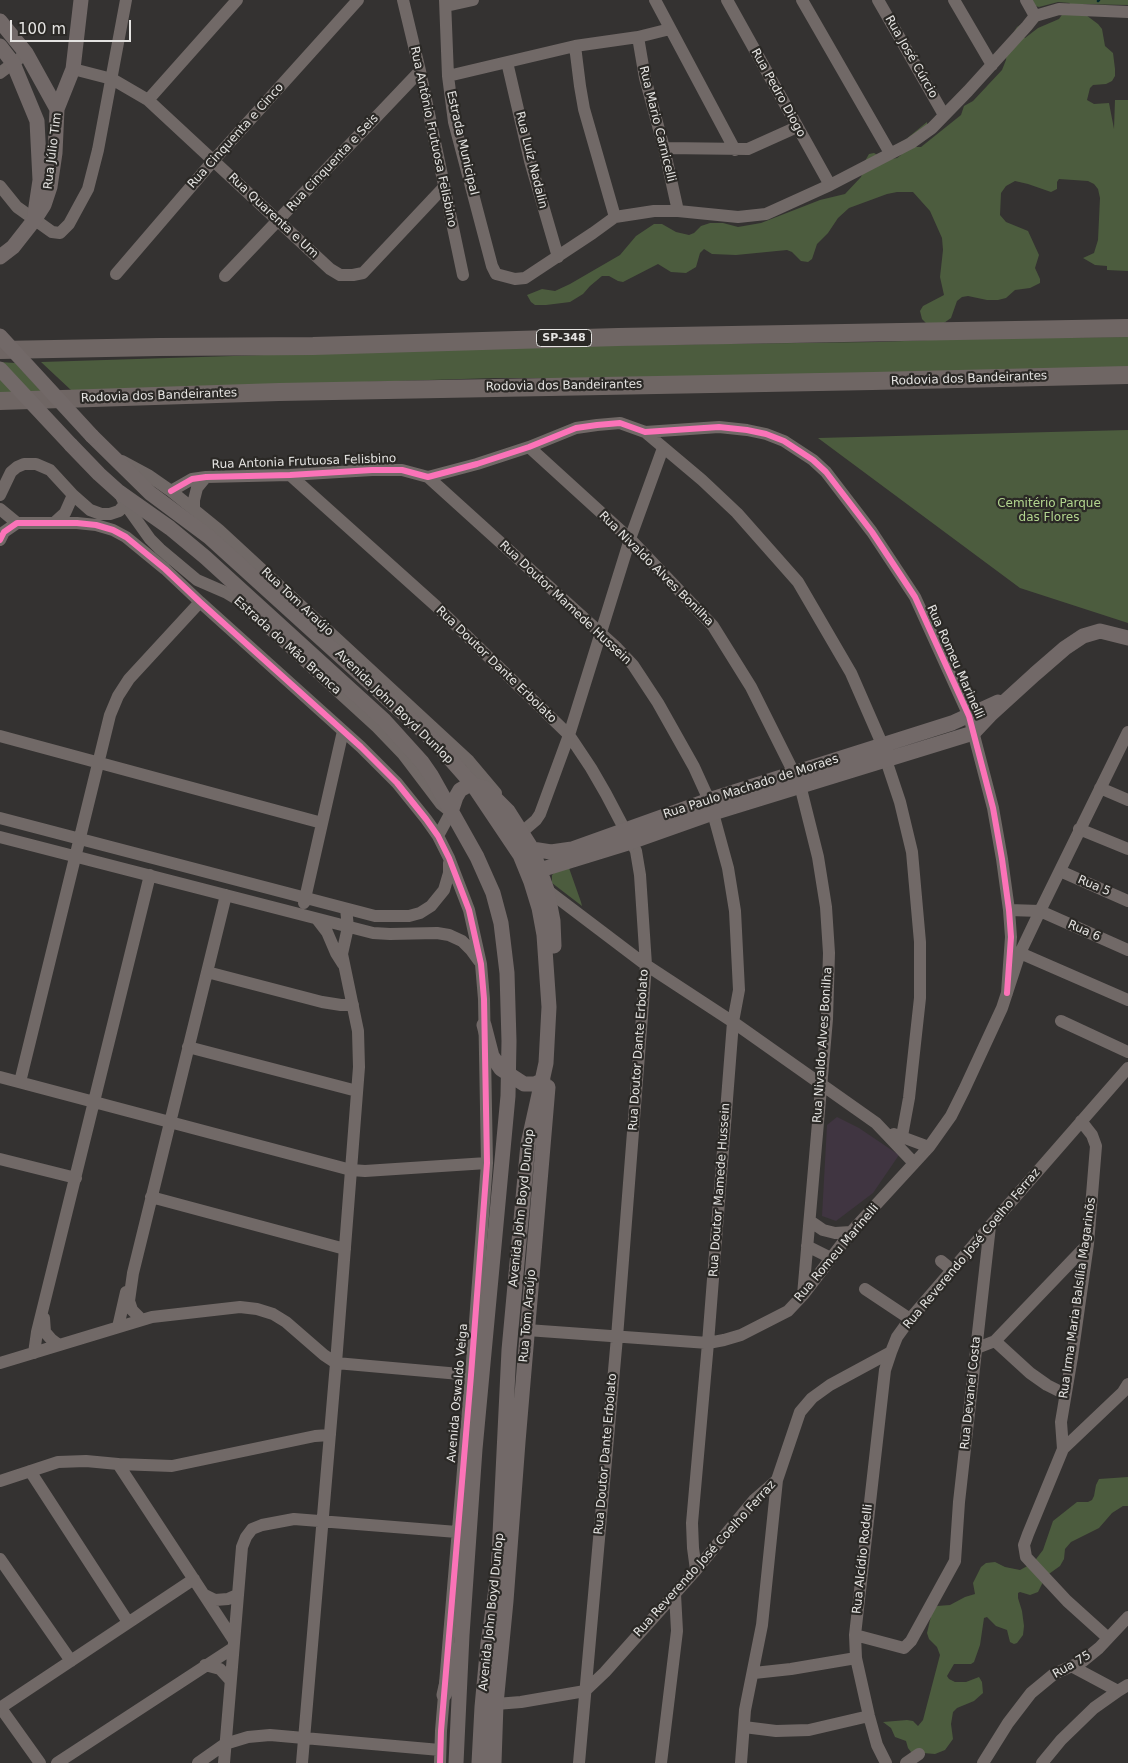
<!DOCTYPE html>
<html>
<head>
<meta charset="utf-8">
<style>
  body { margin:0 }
  #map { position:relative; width:1128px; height:1763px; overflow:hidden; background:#343231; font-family:"DejaVu Sans",sans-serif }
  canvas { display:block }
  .scale { position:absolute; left:10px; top:20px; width:121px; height:22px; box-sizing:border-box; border:2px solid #e4e3e1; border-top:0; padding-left:6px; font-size:15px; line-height:18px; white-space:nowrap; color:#e4e3e1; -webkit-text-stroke:4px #2b2926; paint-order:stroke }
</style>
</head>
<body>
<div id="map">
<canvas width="1128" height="1763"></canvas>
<div class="scale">100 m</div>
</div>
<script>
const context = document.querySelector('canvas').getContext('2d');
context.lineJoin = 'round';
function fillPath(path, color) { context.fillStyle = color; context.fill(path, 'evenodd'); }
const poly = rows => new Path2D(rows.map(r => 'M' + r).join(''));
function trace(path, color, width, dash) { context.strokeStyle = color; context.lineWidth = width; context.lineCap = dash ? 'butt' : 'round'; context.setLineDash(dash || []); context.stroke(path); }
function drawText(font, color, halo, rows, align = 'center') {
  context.font = font + ' "DejaVu Sans",sans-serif'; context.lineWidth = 4.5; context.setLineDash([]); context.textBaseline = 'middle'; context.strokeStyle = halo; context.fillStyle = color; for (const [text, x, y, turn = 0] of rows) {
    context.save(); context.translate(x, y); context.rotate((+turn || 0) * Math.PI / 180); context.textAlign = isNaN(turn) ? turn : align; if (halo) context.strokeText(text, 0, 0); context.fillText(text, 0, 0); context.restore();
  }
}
fillPath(poly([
  [837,1117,859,1128,899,1155,873,1193,836,1221,822,1216,827,1125]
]), '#403541');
fillPath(poly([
  [1032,0,1128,0,1128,5,1082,4,1086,15,1098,24,1102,29,1105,46,1113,53,1115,69,1115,76,1112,81,1106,84,1093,85,1090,88,1087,100,1094,104,1109,103,1114,129,1115,100,1128,100,1128,271,1107,270,1107,266,1095,265,1083,258,1094,253,1098,240,1100,198,1098,189,1094,184,1088,181,1059,179,1057,182,1057,189,1051,192,1028,184,1015,181,1006,186,1001,193,1000,215,1006,222,1028,231,1039,255,1035,268,1040,279,1040,283,1030,288,1015,290,1006,298,998,300,987,300,968,296,962,297,957,301,951,318,941,325,927,324,922,319,920,311,923,306,944,295,940,277,943,250,942,238,930,211,913,192,897,192,887,194,849,208,838,218,828,233,817,244,812,259,808,262,801,261,792,252,787,250,736,255,712,254,704,249,700,253,696,267,686,273,671,272,658,264,623,282,618,281,609,276,602,276,590,286,583,294,570,302,546,305,535,305,531,302,527,295,542,289,555,291,570,284,620,255,636,236,654,224,662,224,676,232,689,235,694,233,701,226,710,223,723,223,738,227,761,223,820,200,845,194,861,177,864,169,865,161,869,154,874,153,886,160,897,158,901,155,905,140,927,122,927,127,916,147,921,147,961,115,964,106,973,101,1002,70,1006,60,1008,41,1017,27,1020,25,1020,36,1025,38,1038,28,1059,19,1070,3,1058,2,1039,7,1035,6],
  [1128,337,1128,368,650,378,495,378,72,391,41,362,552,346,878,342,982,338],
  [0,362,15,363,42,392,0,393],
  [1128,430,1128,623,1020,588,818,438],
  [569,868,581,902,582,906,552,883,552,875,555,872],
  [1128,1477,1128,1506,1123,1506,1112,1513,1099,1528,1071,1542,1065,1549,1064,1559,1060,1566,1046,1576,1038,1592,1030,1595,1020,1592,1018,1593,1018,1598,1022,1611,1024,1626,1023,1635,1017,1643,1014,1644,1010,1642,1007,1630,996,1626,987,1617,984,1618,980,1645,974,1662,971,1664,954,1664,947,1676,949,1679,955,1682,966,1682,979,1677,982,1682,983,1693,974,1701,957,1708,953,1712,951,1724,953,1739,945,1750,935,1754,911,1752,908,1748,906,1741,895,1737,891,1728,883,1722,907,1720,913,1721,918,1726,923,1720,940,1655,937,1647,929,1639,927,1633,932,1612,937,1606,950,1605,965,1597,975,1594,973,1583,981,1567,986,1563,995,1562,1005,1567,1020,1570,1033,1563,1043,1550,1053,1521,1077,1502,1088,1502,1092,1500,1094,1496,1096,1485,1099,1479]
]), '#4c5c3e');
trace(poly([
  [1098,1,1099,0]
]), '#05272c', 2.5);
trace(poly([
  [403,0,420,71,463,275],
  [445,0,448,76,454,122,492,266,496,274,515,279,525,278,593,233,615,217,654,211,678,211,738,217,766,214,830,185,911,143,932,128,968,91,1027,26,1035,16,1059,9,1128,12],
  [655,0,735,150],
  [727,0,830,185],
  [802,0,890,153],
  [878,0,944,115],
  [954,0,992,65],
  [1026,0,1035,16],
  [446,6,473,0],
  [638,37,645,78,664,148,678,211],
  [575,46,580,86,584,109,615,217],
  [507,62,530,161,558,257],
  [73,69,112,79,148,100,330,269,340,275,353,275,363,273,443,188],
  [0,73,20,58],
  [448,76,575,46,638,37,670,29],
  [148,100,237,0],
  [664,148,748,149,797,127],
  [0,186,17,207,52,232,60,233,69,224,88,189,98,150,126,0],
  [116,274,213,161,358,0],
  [225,276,420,71],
  [645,432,702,480,737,513,798,582,851,673,882,744],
  [529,447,630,539,713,626,751,687,800,785,818,857,826,907,829,953,827,1019,803,1295],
  [122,461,148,475,171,491,219,530,469,761,496,793],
  [290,475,436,606,569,735,591,768,606,794,636,851,640,875,646,965,617,1337,579,1763],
  [428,477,617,648,633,665,658,703,694,767,709,800],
  [171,491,192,479,206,477,290,475,372,470,402,470,428,477,477,464,529,447,576,428,597,425,620,423,645,432,719,427,747,430,766,434,784,441,813,460,826,472,872,532,915,597,969,716,993,808,1002,859,1009,910,1011,937,1007,993],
  [119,492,125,504,150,539,160,549,197,580,227,593,237,599,377,727,403,754,441,804,451,812,438,836],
  [0,495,11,472,17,467,24,464,36,464,50,470,73,495,90,510,101,514,110,514,119,511,125,504],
  [0,509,17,523],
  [194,510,194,500,197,488,206,477],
  [54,523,65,513,73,495],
  [0,540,4,532,17,523,77,523,96,525,113,530,126,537,165,569,200,602,361,747,397,783,426,819,438,836,449,858,469,910,481,964,484,999,487,1163,471,1375,441,1731,440,1763],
  [0,736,322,823],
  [886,760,900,802,912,852,920,942,920,998,909,1098,902,1136,897,1144],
  [1100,788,1128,800],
  [0,818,375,916,409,916,420,913,431,906,444,890,449,873,449,863],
  [1079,829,1128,849],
  [522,832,536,820,540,814,569,735,630,539,663,448],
  [0,837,373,933,390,934,437,933,449,935,462,941,471,950,479,961],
  [1060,871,1128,901],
  [547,890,646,965,733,1022,876,1123,914,1163],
  [304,903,343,731],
  [1009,910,1040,911,1128,950],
  [317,919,327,932,336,953,343,964],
  [1020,953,1128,1000],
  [207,972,322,1002,341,1005,353,1005],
  [1061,1021,1128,1052],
  [188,1047,357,1091],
  [0,1077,351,1170,365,1171,487,1163],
  [20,1082,110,715,118,696,129,679,200,602],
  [894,1134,929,1147],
  [0,1159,76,1178],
  [151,1197,345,1249],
  [810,1221,823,1230,835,1233,851,1232],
  [807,1246,831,1258],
  [941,1261,952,1270],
  [865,1289,910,1319],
  [44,1318,45,1332,51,1339,59,1345],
  [142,1320,132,1310,129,1301,133,1273,226,895],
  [118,1327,126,1292],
  [527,1330,708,1343,724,1340,741,1335,788,1311,803,1295,851,1232,929,1147,951,1116,964,1090,1002,1008,1020,953,1040,911,1128,732],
  [995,1341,1030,1373,1047,1385,1065,1394],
  [977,1348,995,1341,1088,1244],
  [34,1353,37,1332,150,875],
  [0,1363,152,1317,240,1307,257,1309,273,1314,286,1322,324,1355,336,1363,471,1375],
  [1063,1449,1061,1422,1072,1357,1088,1244,1096,1146,1092,1135,1081,1121],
  [118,1464,233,1639],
  [30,1471,128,1622],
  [0,1481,58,1462,86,1461,118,1464,172,1466,315,1436,330,1435],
  [0,1559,71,1661],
  [696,1570,693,1548,692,1523,708,1343,733,1022,739,990,735,911,728,868,713,813],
  [205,1595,215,1600,228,1599,237,1595],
  [855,1635,904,1648,911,1641,955,1561,959,1502,990,1226],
  [1108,1638,1067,1601,1026,1557,1024,1545,1028,1534,1063,1449,1123,1392,1128,1384],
  [205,1665,220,1669,230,1680],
  [1073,1667,1118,1691],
  [754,1673,791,1669,856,1658],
  [496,1704,521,1702,585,1691,605,1672,696,1570,754,1500,777,1480,800,1412,812,1398,830,1385,891,1352],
  [0,1707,40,1763],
  [0,1708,194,1579],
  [744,1727,776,1731,809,1730,869,1716],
  [57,1763,233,1648],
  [198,1763,225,1744,248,1737,270,1735,440,1750],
  [224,1763,242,1547,246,1537,252,1529,262,1525,294,1519,457,1532],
  [302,1763,336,1363,359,1067,358,1031,342,954,348,927,346,909],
  [661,1763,677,1631,675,1594],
  [741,1763,745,1710,762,1625,777,1480],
  [886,1763,877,1745,869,1716,856,1658,855,1635,885,1370,891,1352,897,1337,910,1319,990,1226,1128,1068],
  [906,1763,919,1754],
  [983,1763,1008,1723,1031,1693,1054,1674,1083,1661,1099,1648,1128,1617],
  [1042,1763,1061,1740,1094,1708,1118,1691,1128,1685]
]), '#716967', 12);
trace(poly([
  [0,21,26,53,57,109],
  [0,46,13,63,37,121,40,180,35,213],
  [0,257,13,247,35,219,44,205,50,187,55,153,57,109,73,69,81,0],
  [92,436,150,493,209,537,436,743,473,785,520,855,531,882,539,908,544,935,549,1007,546,1063,528,1144,509,1350,498,1575,488,1643,482,1707,479,1763],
  [71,445,99,474,119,492,170,528,205,557,384,720,422,762,431,775,477,857,493,893,501,923,507,973,509,1041,508,1096,475,1449,462,1635,456,1763],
  [451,812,456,797,460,790,467,786,473,785,485,788,508,811,532,849,547,890,553,921,554,946],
  [532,849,551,852,572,849,709,800,952,723,998,702],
  [540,870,631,842,713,813,973,733,990,715,1035,674,1065,648,1083,636,1100,631,1128,638],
  [484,1025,492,1056,501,1069,524,1084,535,1084,543,1080],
  [444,1695,449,1673,456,1650],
  [494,1763,496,1704,506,1601,518,1442,548,1087]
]), '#726968', 15);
trace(poly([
  [0,350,160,347,313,346,618,337,1128,328],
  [0,401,279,392,873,381,1128,375]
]), '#6f6664', 18);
trace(poly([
  [0,336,92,436],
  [0,369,71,445]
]), '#726968', 15);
trace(poly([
  [171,491,192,479,206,477,290,475,372,470,402,470,428,477,477,464,529,447,576,428,597,425,620,423,645,432,719,427,747,430,766,434,784,441,813,460,826,472,872,532,915,597,969,716,993,808,1002,859,1009,910,1011,937,1007,993],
  [0,540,4,532,17,523,77,523,96,525,113,530,126,537,165,569,200,602,361,747,397,783,426,819,438,836,449,858,469,910,481,964,484,999,487,1163,471,1375,441,1731,440,1763]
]), '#fb73b8', 6);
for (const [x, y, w] of [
  [564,338,55]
]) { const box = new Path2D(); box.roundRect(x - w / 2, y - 8.5, w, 17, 4); context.fillStyle = '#2b2926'; context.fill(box); trace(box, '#e4e3e1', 1); }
drawText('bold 11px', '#e4e3e1', null, [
  ["SP-348",564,338]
]);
drawText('12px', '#e4e3e1', '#2b2926', [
  ["Rua José Cúrcio",911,57,60],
  ["Rua Pedro Diogo",778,93,61],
  ["Rua Mario Carnicelli",657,124,76],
  ["Rua Cinquenta e Cinco",236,136,-48],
  ["Rua Antônio Frutuosa Felisbino",433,137,78],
  ["Estrada Municipal",462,143,77],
  ["Rua Júlio Tim",53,151,-83],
  ["Rua Luíz Nadalin",531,160,76],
  ["Rua Cinquenta e Seis",333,163,-47],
  ["Rua Quarenta e Um",273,216,43],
  ["Rodovia dos Bandeirantes",969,379,-2],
  ["Rodovia dos Bandeirantes",564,386,-1],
  ["Rodovia dos Bandeirantes",159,396,-2],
  ["Rua Antonia Frutuosa Felisbino",304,462,-2],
  ["Rua Nivaldo Alves Bonilha",656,569,45],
  ["Rua Tom Araújo",297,602,43],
  ["Rua Doutor Mamede Hussein",565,603,43],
  ["Estrada do Mão Branca",287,646,42],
  ["Rua Romeu Marinelli",955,662,66],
  ["Rua Doutor Dante Erbolato",496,665,44],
  ["Avenida John Boyd Dunlop",394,707,44],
  ["Rua Paulo Machado de Moraes",751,787,-18],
  ["Rua 5",1094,886,23],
  ["Rua 6",1084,931,24],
  ["Rua Nivaldo Alves Bonilha",823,1045,-86],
  ["Rua Doutor Dante Erbolato",639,1050,-86],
  ["Rua Doutor Mamede Hussein",720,1190,-86],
  ["Avenida John Boyd Dunlop",522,1208,-84],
  ["Rua Reverendo José Coelho Ferraz",972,1249,-50],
  ["Rua Romeu Marinelli",837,1253,-50],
  ["Rua Irma Maria Balsília Magarinõs",1078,1298,-82],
  ["Rua Tom Araújo",528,1316,-85],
  ["Avenida Oswaldo Veiga",458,1393,-85],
  ["Rua Devanei Costa",971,1393,-84],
  ["Rua Doutor Dante Erbolato",606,1454,-85],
  ["Rua Reverendo José Coelho Ferraz",705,1559,-48],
  ["Rua Alcídio Rodelli",863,1559,-84],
  ["Avenida John Boyd Dunlop",492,1612,-84],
  ["Rua 75",1072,1665,-30]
]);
drawText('12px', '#b2d58f', '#2b2926', [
  ["Cemitério Parque",1049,504],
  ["das Flores",1049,518]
]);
</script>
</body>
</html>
